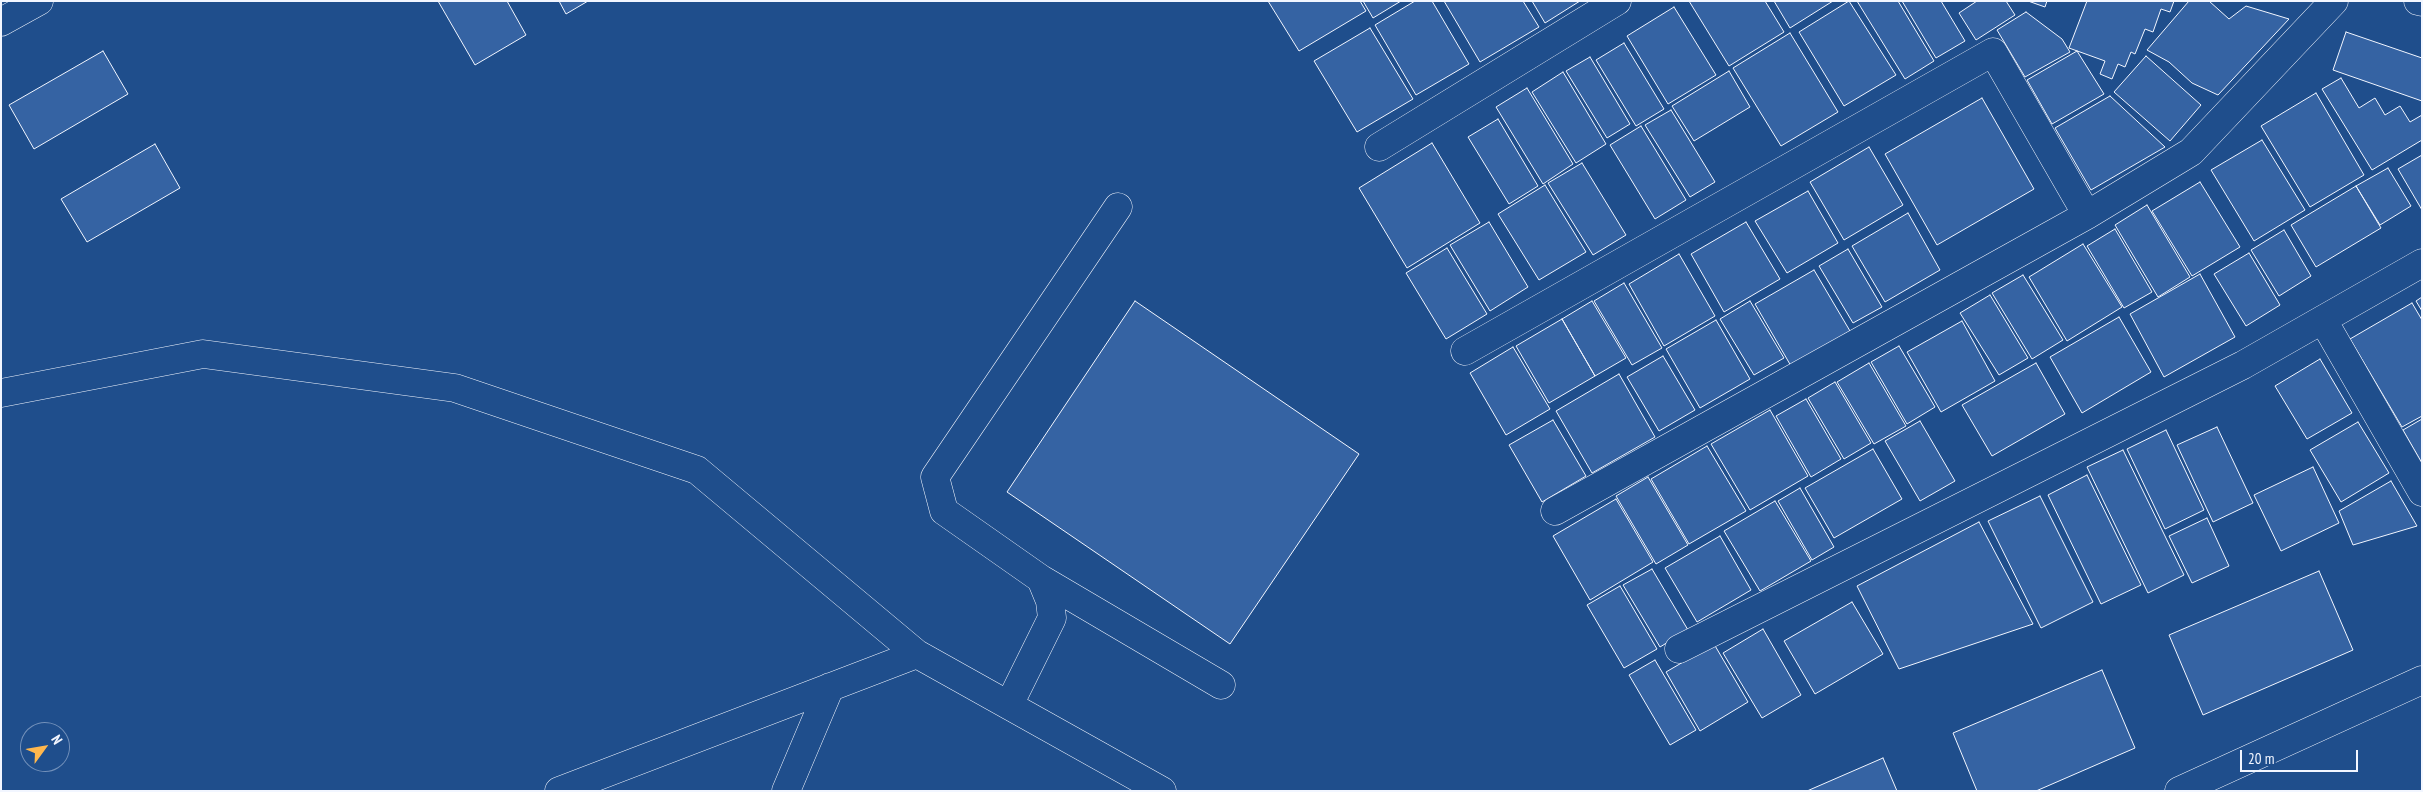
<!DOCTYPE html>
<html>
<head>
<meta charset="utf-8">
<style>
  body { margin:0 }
  #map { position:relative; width:2423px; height:792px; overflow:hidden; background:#1f4e8c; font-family:"PT Sans Narrow",sans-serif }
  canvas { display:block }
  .frame { position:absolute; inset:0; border:2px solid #f2f6ff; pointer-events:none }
  .north { position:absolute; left:20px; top:722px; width:50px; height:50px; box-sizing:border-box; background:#1f4e8c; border:1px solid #7391ba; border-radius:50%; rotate:58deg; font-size:14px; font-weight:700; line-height:20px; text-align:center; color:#f2f6ff }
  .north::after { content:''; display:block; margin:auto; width:18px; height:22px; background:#ffb74d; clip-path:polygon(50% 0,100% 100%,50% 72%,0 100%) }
  .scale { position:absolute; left:2240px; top:750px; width:118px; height:22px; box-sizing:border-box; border:2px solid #f2f6ff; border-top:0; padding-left:6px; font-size:15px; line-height:18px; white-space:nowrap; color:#f2f6ff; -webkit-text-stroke:4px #1f4e8c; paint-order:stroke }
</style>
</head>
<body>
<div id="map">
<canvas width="2423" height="792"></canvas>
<div class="frame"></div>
<div class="north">N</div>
<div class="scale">20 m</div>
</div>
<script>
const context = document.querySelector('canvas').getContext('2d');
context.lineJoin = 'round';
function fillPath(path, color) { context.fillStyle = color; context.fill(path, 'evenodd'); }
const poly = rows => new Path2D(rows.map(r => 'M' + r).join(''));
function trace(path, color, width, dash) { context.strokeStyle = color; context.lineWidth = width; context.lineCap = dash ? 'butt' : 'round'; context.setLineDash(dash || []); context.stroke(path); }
const building = poly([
  [438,1,507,1,526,35,475,65,438,1],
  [559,1,588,1,566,14,559,1],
  [1268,1,1360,1,1366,11,1299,51,1268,1],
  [1363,1,1401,1,1373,18,1363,1],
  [1415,1,1432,1,1469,64,1416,95,1375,25,1415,1],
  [1444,1,1523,1,1539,27,1480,62,1444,1],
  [1532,1,1580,1,1545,23,1532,1],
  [1689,1,1765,1,1784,32,1729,66,1689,1],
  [1774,1,1833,1,1790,28,1774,1],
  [1849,1,1896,75,1844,106,1799,32,1849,1],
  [1857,1,1898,1,1934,61,1905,79,1857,1],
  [1902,1,1941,1,1965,41,1936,58,1902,1],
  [1977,1,2006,1,2015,15,1976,40,1959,13,1977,1],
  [2028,1,2047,1,2045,7,2028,1],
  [2087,1,2174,1,2170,12,2161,9,2153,32,2145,29,2135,54,2131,52,2125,67,2118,64,2112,79,2100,74,2105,61,2069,48,2087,1],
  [2189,1,2209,1,2229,19,2246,6,2289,19,2218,95,2192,83,2169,62,2147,50,2189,1],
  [1674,7,1716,75,1668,104,1627,36,1674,7],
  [2026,12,2062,39,2070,52,2025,77,1997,30,2026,12],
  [1370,28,1413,99,1357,132,1314,61,1370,28],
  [2346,32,2422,58,2422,101,2333,70,2346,32],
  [1790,33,1838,112,1781,146,1733,68,1790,33],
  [1624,43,1664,109,1636,126,1596,60,1624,43],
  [103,51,128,94,34,149,9,105,103,51],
  [2077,51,2104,94,2052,124,2027,80,2077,51],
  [2146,56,2201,105,2170,141,2114,92,2146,56],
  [1590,57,1630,124,1607,138,1566,71,1590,57],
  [1729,71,1750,107,1694,141,1672,106,1729,71],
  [1563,72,1606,144,1576,163,1532,92,1563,72],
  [2341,78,2359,108,2375,98,2385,115,2400,106,2410,122,2422,115,2422,140,2372,170,2322,89,2341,78],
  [1527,88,1573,164,1543,184,1496,107,1527,88],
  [2316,93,2364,175,2310,207,2261,126,2316,93],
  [2110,96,2165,147,2091,190,2055,128,2110,96],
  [1982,98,2034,189,1937,245,1885,154,1982,98],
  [1671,110,1715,182,1690,197,1645,125,1671,110],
  [1498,119,1538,186,1509,204,1468,137,1498,119],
  [1641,126,1686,200,1655,219,1610,145,1641,126],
  [2262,140,2305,210,2254,241,2211,170,2262,140],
  [1432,143,1480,223,1407,268,1359,188,1432,143],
  [155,144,180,188,87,242,61,199,155,144],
  [1869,147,1903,205,1844,240,1810,182,1869,147],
  [2422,155,2422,210,2398,169,2422,155],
  [1582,163,1626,235,1593,255,1548,183,1582,163],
  [2388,168,2411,206,2380,225,2356,186,2388,168],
  [2200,182,2240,247,2192,276,2152,211,2200,182],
  [1545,185,1586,252,1539,280,1498,214,1545,185],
  [2356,186,2381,228,2316,267,2291,225,2356,186],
  [1808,191,1838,243,1787,273,1755,221,1808,191],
  [2147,205,2190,277,2158,297,2115,225,2147,205],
  [1908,213,1940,270,1885,302,1852,246,1908,213],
  [1489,222,1528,287,1490,311,1450,245,1489,222],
  [1746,222,1780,279,1724,312,1691,254,1746,222],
  [2115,229,2152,292,2124,308,2087,246,2115,229],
  [2284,230,2311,276,2279,296,2251,250,2284,230],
  [2083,244,2122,307,2067,341,2029,277,2083,244],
  [1447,248,1487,314,1446,339,1406,273,1447,248],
  [1848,249,1882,307,1853,323,1819,266,1848,249],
  [2249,253,2280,305,2246,326,2214,274,2249,253],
  [1679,254,1715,316,1664,346,1629,284,1679,254],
  [1814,270,1850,331,1791,366,1755,304,1814,270],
  [2200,274,2235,337,2164,377,2130,314,2200,274],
  [2023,275,2063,340,2032,359,1992,293,2023,275],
  [1624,283,1662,348,1632,365,1594,301,1624,283],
  [1990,295,2028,358,1999,375,1960,313,1990,295],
  [2422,297,2422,311,2416,301,2422,297],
  [1135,301,1359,454,1230,644,1007,492,1135,301],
  [1592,301,1626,358,1595,376,1562,319,1592,301],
  [1750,301,1784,358,1754,375,1720,319,1750,301],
  [2412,303,2422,320,2422,416,2402,427,2350,339,2412,303],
  [2119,317,2151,372,2082,413,2050,357,2119,317],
  [1562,319,1595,376,1549,403,1516,346,1562,319],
  [1716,320,1750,379,1700,408,1666,349,1716,320],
  [1962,321,1995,381,1941,412,1907,352,1962,321],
  [1899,346,1935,407,1907,424,1871,362,1899,346],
  [1513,347,1550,409,1506,435,1470,373,1513,347],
  [1663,356,1695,410,1659,431,1627,377,1663,356],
  [2320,359,2352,413,2307,439,2275,386,2320,359],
  [1869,363,1906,426,1874,444,1837,382,1869,363],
  [2036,363,2065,414,1992,456,1962,405,2036,363],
  [1619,374,1655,437,1592,473,1556,411,1619,374],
  [1835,382,1871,443,1844,459,1808,398,1835,382],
  [1806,399,1841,459,1811,477,1776,416,1806,399],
  [1770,410,1808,476,1750,510,1711,444,1770,410],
  [2422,419,2422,463,2403,430,2422,419],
  [1553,420,1586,476,1542,502,1509,445,1553,420],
  [1920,421,1955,481,1920,501,1885,441,1920,421],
  [2358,422,2389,473,2341,502,2310,450,2358,422],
  [2217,427,2253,503,2213,522,2177,445,2217,427],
  [2166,430,2204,510,2165,529,2127,449,2166,430],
  [1707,446,1746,511,1689,544,1651,479,1707,446],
  [1873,449,1902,499,1834,538,1805,488,1873,449],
  [2123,450,2184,575,2148,593,2087,467,2123,450],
  [2313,467,2339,523,2281,551,2254,495,2313,467],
  [2087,475,2141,585,2101,604,2048,495,2087,475],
  [1648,477,1688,545,1656,564,1616,496,1648,477],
  [2391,481,2417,526,2353,545,2339,511,2391,481],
  [1800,488,1834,547,1812,560,1778,501,1800,488],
  [2040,496,2093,602,2041,628,1988,521,2040,496],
  [1616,499,1653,562,1590,600,1553,536,1616,499],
  [1775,501,1811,561,1760,591,1724,531,1775,501],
  [2207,518,2229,566,2192,583,2169,536,2207,518],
  [1979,522,2033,624,1899,669,1857,586,1979,522],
  [1720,536,1751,590,1697,622,1665,568,1720,536],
  [1652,569,1688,630,1660,647,1623,585,1652,569],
  [2319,571,2353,650,2203,715,2169,635,2319,571],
  [1620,586,1657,649,1624,668,1587,605,1620,586],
  [1852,602,1883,654,1815,694,1784,641,1852,602],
  [1763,629,1801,695,1762,718,1723,653,1763,629],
  [1714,644,1748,702,1700,731,1666,672,1714,644],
  [1655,660,1696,730,1670,745,1629,675,1655,660],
  [2102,670,2135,748,2036,791,1977,791,1953,733,2102,670],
  [1883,758,1897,791,1807,791,1883,758]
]);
fillPath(building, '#3563a3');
trace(building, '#f2f6ff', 1);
const minor = poly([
  [1,22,39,1],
  [1379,147,1617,1],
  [2323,320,2422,492],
  [1465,351,1993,52,2087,215],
  [1,393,203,354,455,388,697,470,917,654],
  [1555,511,2087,215,2191,152,2334,1],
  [1041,579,1221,685],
  [1679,649,2243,365,2422,263],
  [1009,705,1052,618,1050,601,1041,579,944,511,935,477,1118,207],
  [559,791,917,654,1162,791],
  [786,791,830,687],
  [2179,791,2422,680]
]);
const major = poly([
  [2418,1,2422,2]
]);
trace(minor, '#f2f6ff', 29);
trace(major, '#f2f6ff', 29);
trace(minor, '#1f4e8c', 28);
trace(major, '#1f4e8c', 28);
</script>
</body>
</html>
